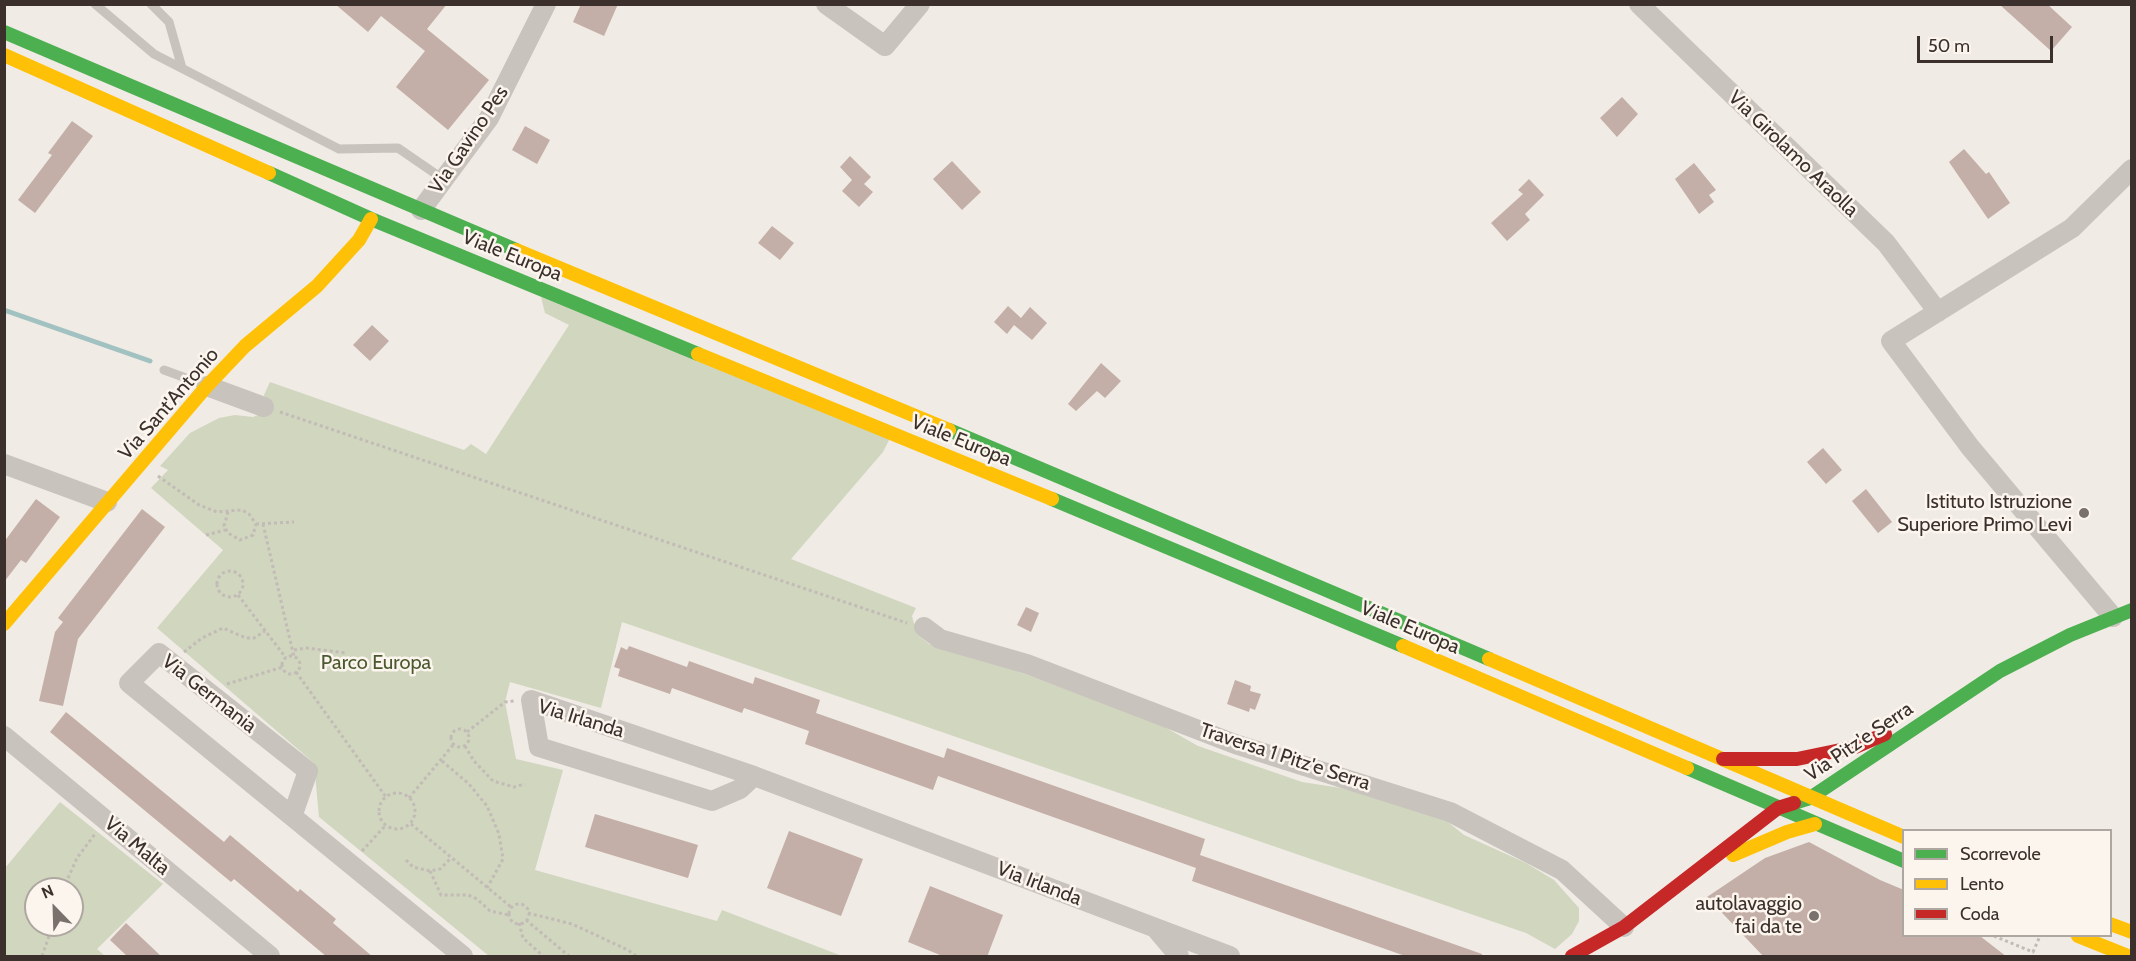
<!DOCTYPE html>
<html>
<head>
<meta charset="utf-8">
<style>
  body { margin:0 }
  #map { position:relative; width:2136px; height:961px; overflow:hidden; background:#f0ebe5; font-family:Cabin,sans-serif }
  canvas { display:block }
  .frame { position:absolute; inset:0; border:6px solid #3b302b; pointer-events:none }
  .legend { position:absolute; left:1902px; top:829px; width:210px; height:108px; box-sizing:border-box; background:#fbf5ee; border:2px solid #aea6a0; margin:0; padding:8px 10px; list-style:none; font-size:18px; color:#3b302b }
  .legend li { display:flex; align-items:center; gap:12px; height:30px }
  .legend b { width:30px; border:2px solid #aea6a0 }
  .north { position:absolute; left:24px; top:877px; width:60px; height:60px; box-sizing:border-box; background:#fbf5ee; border:2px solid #aea6a0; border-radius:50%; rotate:337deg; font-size:16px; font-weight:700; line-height:24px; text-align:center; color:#3b302b }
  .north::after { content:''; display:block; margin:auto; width:21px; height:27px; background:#7a716c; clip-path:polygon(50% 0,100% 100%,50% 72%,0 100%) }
  .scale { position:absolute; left:1917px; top:36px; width:136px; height:27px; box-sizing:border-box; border:3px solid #3b302b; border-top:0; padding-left:8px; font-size:18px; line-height:21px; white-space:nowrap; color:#3b302b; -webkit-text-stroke:4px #fbf5ee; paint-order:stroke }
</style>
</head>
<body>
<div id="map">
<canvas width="2136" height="961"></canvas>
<div class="frame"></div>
<ul class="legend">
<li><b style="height:8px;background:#4caf50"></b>Scorrevole</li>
<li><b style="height:8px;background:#ffc107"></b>Lento</li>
<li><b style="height:8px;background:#c62828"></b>Coda</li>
</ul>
<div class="north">N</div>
<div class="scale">50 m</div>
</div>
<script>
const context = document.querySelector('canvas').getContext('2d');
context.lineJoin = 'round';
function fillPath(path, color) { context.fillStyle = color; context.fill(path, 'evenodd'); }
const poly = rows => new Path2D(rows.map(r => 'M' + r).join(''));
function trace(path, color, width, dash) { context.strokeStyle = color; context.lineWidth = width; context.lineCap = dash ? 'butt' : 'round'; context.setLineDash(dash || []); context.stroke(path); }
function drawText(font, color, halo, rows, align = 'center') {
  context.font = font + ' Cabin,sans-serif'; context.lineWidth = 5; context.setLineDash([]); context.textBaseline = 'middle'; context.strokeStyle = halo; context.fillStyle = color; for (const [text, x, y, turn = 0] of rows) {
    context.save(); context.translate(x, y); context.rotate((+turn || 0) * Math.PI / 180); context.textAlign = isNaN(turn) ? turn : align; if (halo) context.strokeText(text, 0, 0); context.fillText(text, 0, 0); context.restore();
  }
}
fillPath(poly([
  [541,297,890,438,883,452,791,559,916,608,912,616,917,634,929,644,984,659,1156,722,1198,746,1302,782,1341,788,1438,814,1464,835,1526,863,1554,880,1579,908,1579,921,1572,934,1555,949,1526,933,622,622,601,708,510,682,505,702,516,759,563,770,535,870,717,921,722,910,842,956,489,956,319,817,314,763,157,628,223,550,151,488,168,470,160,466,190,433,219,418,235,415,253,417,268,411,264,395,270,382,464,450,471,444,486,454,569,325,545,313],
  [60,802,163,884,97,949,105,956,5,956,5,868],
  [36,889,72,889,72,925,36,925]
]), '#d1d6bf');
trace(poly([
  [4,310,150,361]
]), '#a1c2c1', 5);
fillPath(poly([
  [335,4,447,4,427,29,489,80,448,130,396,87,425,51,381,16,368,32],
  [581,4,618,4,604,36,573,22],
  [1999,4,2047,4,2072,27,2051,51],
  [1622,97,1638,114,1617,137,1600,118],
  [72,121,93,136,35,213,18,200,52,155,48,153],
  [525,126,550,140,537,164,512,150],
  [1964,149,1986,174,1989,172,2010,203,1988,219,1949,162],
  [850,156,871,177,864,184,873,192,859,207,842,191,852,180,840,167],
  [952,161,981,192,962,210,933,179],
  [1694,163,1716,190,1709,195,1714,202,1699,214,1675,179],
  [1529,179,1544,195,1525,214,1530,220,1507,241,1491,223,1523,194,1518,190],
  [772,226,794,243,780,260,758,243],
  [1008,306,1021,318,1030,307,1047,323,1032,340,1014,325,1007,334,994,322],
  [372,325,389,341,370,361,353,345],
  [1101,363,1121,381,1105,398,1097,391,1076,411,1068,404],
  [1823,448,1842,470,1826,484,1807,462],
  [1866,489,1892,522,1878,533,1852,501],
  [36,499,60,517,26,563,21,560,4,582,4,542],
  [142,509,165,527,78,639,63,706,39,701,55,632,63,622,58,618],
  [1026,607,1039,613,1031,632,1017,625],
  [629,646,687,667,689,661,753,684,755,677,820,700,816,713,944,758,947,748,1205,839,1200,855,1482,954,1482,957,1408,957,1192,881,1196,868,938,776,933,790,805,744,809,731,744,708,742,713,672,688,670,694,618,676,620,669,614,667,621,647,627,650],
  [1235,680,1251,686,1250,691,1261,694,1255,710,1250,708,1249,712,1227,704],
  [66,712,224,842,230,835,298,892,300,889,336,919,333,923,373,957,327,957,234,879,231,882,50,732],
  [595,814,698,845,688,878,585,847],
  [789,831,863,859,841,916,767,888],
  [1809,842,1880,880,1904,890,1904,936,1980,936,2007,957,1764,957,1707,897,1765,858],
  [930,886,1003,915,987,957,945,957,908,942],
  [126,923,162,957,128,957,110,940]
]), '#c3afa7');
trace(poly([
  [280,412,907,623],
  [158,476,199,505,217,512,242,510,249,514,256,524,253,535,240,540,228,533,224,526,228,512],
  [256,524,294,522],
  [263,524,294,657],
  [206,535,225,530],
  '217 584a13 13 0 1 1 26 0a13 13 0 1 1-26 0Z',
  [238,595,286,658],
  [294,650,306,648,346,653],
  [184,652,202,638,223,628,246,638,254,638,265,631],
  '282 665a9 9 0 1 1 18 0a9 9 0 1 1-18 0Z',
  [296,672,386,797],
  [227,684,283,667],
  '451 738a9 9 0 1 1 18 0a9 9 0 1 1-18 0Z',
  [467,732,505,702,514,701],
  [465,746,474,761,493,781,514,787,525,784],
  [442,761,469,784,487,806,499,834,503,859,487,888],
  '379 811a18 18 0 1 1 36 0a18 18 0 1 1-36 0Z',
  [409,798,453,745],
  [411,824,511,907],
  [362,851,385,826],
  [406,860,413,867,430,871,440,869,451,858],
  [430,871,441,895,468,895,477,899,490,911,509,915],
  [63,889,77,858,95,834],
  '509 914a10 10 0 1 1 20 0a10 10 0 1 1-20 0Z',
  [528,913,572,924,628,950,636,956],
  [526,920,569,956],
  [519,923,523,938,543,956],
  [1994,936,2033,952,2040,936],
  [42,956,53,925]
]), '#c2bbb6', 3, [3, 3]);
trace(poly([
  [95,4,154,54,339,149,398,148,443,179],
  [151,4,169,22,182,68],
  [164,370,205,385]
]), '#c9c3be', 9);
trace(poly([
  [826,4,885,46,920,4],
  [1639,4,1886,243,1938,312],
  [421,210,489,118,546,4],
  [207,386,264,407],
  [4,464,107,502],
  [2113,617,1970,447,1891,341,2072,228,2132,169],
  [924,627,940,639,1027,664,1235,744,1450,812,1562,870,1624,927],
  [4,736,270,956],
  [754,776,740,789,712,801,539,747,531,700,754,776,1230,956],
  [293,814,308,771,159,653,129,683,463,956],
  [1157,930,1179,956]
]), '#c9c3be', 20);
trace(poly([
  [4,32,516,250],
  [269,173,371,219,698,354],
  [949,430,1489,659],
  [1052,499,1403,646],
  [1687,768,1904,861],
  [1794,803,1810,798,2000,671,2070,635,2132,610]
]), '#4caf50', 14);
trace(poly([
  [4,55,269,173],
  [516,250,949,430],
  [698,354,1052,499],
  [4,624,207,386,245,346,317,286,359,240,371,219],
  [1403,646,1687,768],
  [1489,659,1904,837],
  [1733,855,1787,832,1815,824],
  [2110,924,2132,932],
  [2078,936,2128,956]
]), '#ffc107', 14);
trace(poly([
  [1723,759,1797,759,1855,747,1885,734],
  [1572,956,1624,927,1778,808,1794,803]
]), '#c62828', 14);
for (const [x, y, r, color] of [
  [2084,513,6,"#7a716c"],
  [1814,916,6,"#7a716c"]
]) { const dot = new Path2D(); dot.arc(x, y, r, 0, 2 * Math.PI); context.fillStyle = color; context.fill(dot); trace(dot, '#fbf5ee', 2); }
drawText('20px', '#3b302b', '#fbf5ee', [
  ["Via Gavino Pes",469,140,-56],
  ["Via Girolamo Araolla",1793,154,44],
  ["Viale Europa",512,256,22],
  ["Via Sant'Antonio",169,404,-49],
  ["Viale Europa",961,441,22],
  ["Viale Europa",1410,628,23],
  ["Via Germania",209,694,38],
  ["Via Irlanda",581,719,17],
  ["Via Pitz'e Serra",1859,742,-34],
  ["Traversa 1 Pitz'e Serra",1285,757,18],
  ["Via Malta",137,846,40],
  ["Via Irlanda",1039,884,21]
]);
drawText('20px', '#3b302b', '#fbf5ee', [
  ["Istituto Istruzione",2072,502],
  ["Superiore Primo Levi",2072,525],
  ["autolavaggio",1802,904],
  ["fai da te",1802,927]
], 'right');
drawText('20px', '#4a5a2e', '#fbf5ee', [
  ["Parco Europa",376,663]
]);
</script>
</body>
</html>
